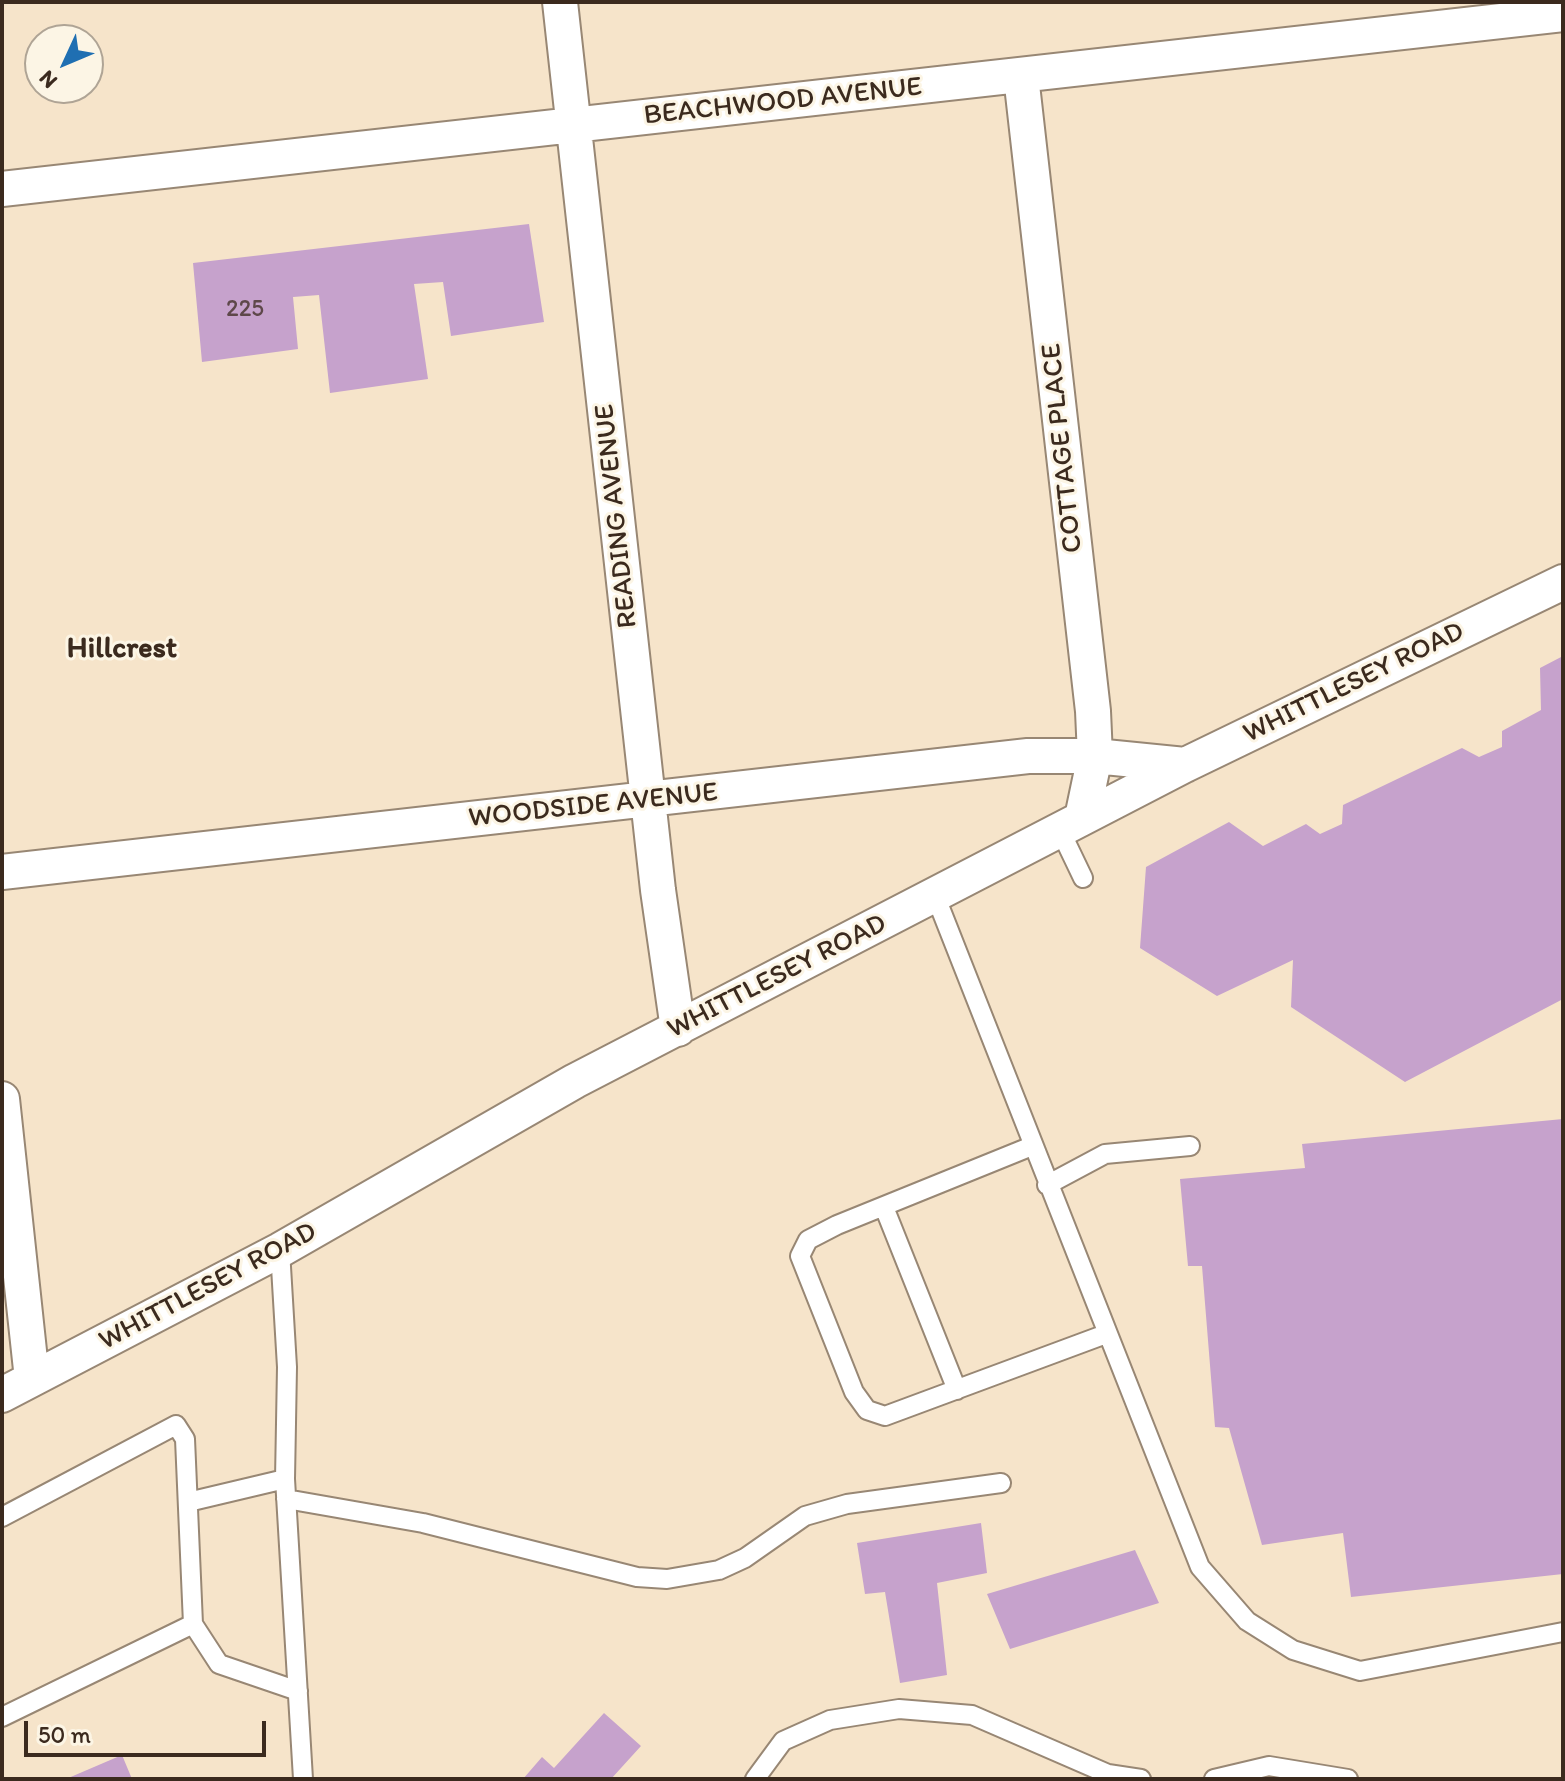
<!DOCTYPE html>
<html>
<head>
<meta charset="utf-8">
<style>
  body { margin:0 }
  #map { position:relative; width:1565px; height:1781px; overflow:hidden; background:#f6e4ca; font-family:Itim,sans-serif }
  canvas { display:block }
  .frame { position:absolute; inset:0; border:4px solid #3b2a1e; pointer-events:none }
  .north { position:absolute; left:24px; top:24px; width:80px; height:80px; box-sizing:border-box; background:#fcf5e5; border:2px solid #afa495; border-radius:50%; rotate:226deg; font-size:22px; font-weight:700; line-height:32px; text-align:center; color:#3b2a1e }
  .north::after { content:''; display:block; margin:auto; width:28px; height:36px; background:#1f6fb2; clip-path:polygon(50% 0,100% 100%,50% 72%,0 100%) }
  .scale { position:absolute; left:24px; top:1721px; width:242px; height:36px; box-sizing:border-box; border:4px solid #3b2a1e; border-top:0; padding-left:10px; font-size:24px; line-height:28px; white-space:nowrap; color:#3b2a1e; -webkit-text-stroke:6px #fcf5e5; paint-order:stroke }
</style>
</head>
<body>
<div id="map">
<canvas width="1565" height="1781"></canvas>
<div class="frame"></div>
<div class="north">N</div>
<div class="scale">50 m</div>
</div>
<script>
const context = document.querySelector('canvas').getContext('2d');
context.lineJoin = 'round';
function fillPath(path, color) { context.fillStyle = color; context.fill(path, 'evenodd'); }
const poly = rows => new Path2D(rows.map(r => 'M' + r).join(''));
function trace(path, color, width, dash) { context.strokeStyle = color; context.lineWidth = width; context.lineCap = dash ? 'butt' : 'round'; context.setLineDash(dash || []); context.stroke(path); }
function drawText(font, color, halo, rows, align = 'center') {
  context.font = font + ' Itim,sans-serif'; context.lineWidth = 6; context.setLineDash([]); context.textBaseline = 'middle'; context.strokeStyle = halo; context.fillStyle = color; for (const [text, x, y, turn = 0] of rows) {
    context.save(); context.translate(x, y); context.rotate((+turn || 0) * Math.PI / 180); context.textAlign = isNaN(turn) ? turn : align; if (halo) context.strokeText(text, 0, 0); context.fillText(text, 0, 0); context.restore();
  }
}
fillPath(poly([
  [529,224,544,322,451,336,443,282,414,284,428,379,330,393,319,295,293,297,298,349,202,362,193,263],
  [1563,656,1563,999,1405,1082,1291,1007,1293,960,1217,996,1140,948,1146,867,1229,822,1263,846,1306,824,1320,834,1342,824,1343,805,1462,748,1479,757,1502,747,1502,731,1541,710,1540,668],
  [1563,1119,1563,1574,1351,1597,1343,1533,1262,1545,1229,1428,1215,1427,1202,1266,1188,1266,1180,1179,1305,1168,1302,1144],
  [981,1523,987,1573,937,1583,947,1675,900,1683,885,1592,865,1594,857,1543],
  [1135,1550,1159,1603,1010,1649,987,1594],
  [604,1713,641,1746,611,1779,523,1779,542,1757,554,1768],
  [122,1755,132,1779,66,1779]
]), '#c6a2cc');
const service = poly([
  [1060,830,1083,878],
  [935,895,1200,1567,1247,1621,1293,1650,1360,1671,1563,1632],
  [1032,1146,837,1225,808,1240,800,1256,854,1392,867,1410,885,1416,1106,1334],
  [1047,1185,1105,1154,1190,1146],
  [884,1207,957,1390],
  [280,1250,287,1367,285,1479],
  [286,1499,423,1523,637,1577,667,1579,719,1570,745,1558,805,1516,847,1504,1001,1483],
  [188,1502,285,1479,303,1779],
  [2,1517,176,1425,185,1439,193,1624,2,1717],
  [193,1624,219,1664,298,1691],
  [755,1779,783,1741,830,1720,899,1709,972,1715,1108,1774,1141,1779],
  [1214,1779,1269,1766,1348,1779]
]);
const minor = poly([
  [560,2,658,890,678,1029],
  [1021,76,1093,711,1095,756,1082,818],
  [2,189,1563,14],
  [2,872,1028,756,1095,756,1185,765],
  [2,1099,32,1379],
  [2,1395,280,1250,575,1081,1185,765,1563,582]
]);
trace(service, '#988774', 22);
trace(minor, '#988774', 38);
trace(service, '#fff', 18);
trace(minor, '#fff', 34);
drawText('24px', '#5e484a', null, [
  ["225",245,310]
]);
drawText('28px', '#3b2a1e', '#fcf5e5', [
  ["BEACHWOOD AVENUE",783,102,-6],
  ["COTTAGE PLACE",1063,448,-96],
  ["READING AVENUE",617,516,-96],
  ["WHITTLESEY ROAD",1354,683,-26],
  ["WOODSIDE AVENUE",593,806,-6],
  ["WHITTLESEY ROAD",777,977,-27],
  ["WHITTLESEY ROAD",208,1287,-28]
]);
drawText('bold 30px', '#3b2a1e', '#fcf5e5', [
  ["Hillcrest",122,649]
]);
</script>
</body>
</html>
